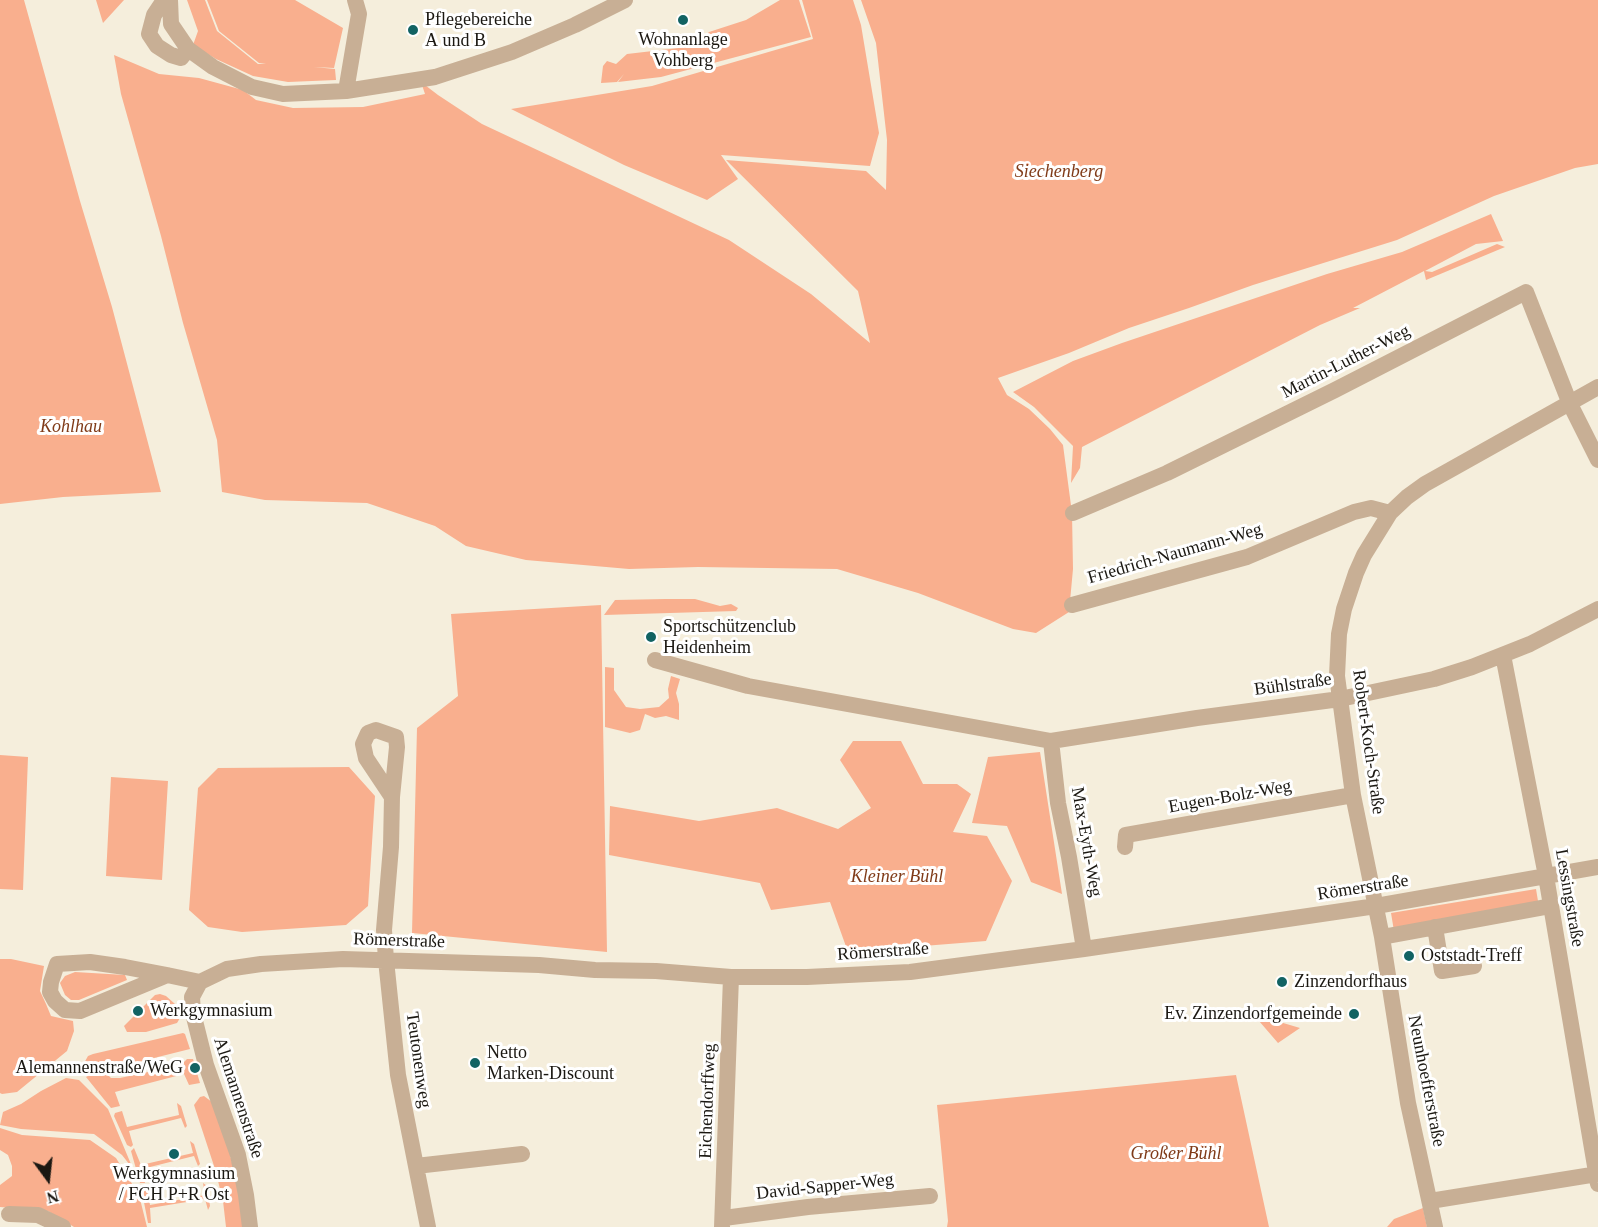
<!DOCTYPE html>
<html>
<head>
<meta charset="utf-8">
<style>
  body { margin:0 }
  #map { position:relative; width:1598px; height:1227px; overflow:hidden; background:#f5eedc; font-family:Georgia,serif }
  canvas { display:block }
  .north { position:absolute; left:18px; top:1149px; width:60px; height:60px; -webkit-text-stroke:4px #fff; paint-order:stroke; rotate:165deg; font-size:16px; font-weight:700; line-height:24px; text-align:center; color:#1b1812 }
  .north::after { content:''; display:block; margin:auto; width:21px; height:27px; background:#1b1812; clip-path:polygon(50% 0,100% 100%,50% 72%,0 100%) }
</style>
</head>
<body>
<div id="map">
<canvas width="1598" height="1227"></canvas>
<div class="north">N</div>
</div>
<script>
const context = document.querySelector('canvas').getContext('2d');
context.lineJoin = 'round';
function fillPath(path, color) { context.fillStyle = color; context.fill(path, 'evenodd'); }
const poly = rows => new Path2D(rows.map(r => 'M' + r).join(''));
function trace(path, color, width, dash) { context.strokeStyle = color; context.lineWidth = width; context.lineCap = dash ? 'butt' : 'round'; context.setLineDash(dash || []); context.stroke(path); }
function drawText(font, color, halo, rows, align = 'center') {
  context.font = font + ' Georgia,serif'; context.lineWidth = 6; context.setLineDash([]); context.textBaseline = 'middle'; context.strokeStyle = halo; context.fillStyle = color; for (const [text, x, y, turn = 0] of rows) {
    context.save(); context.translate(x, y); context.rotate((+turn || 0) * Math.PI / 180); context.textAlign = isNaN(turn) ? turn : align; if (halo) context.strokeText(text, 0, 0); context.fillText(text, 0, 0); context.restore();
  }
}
fillPath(poly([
  [0,0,24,0,80,201,112,307,161,492,63,497,0,504],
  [96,0,124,0,103,23],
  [187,0,205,0,217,31,258,64,266,64,259,63,219,31,207,0,295,0,343,28,334,68,314,67,335,69,336,80,288,82,253,76,216,59,193,45,198,31],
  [780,0,799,0,811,37,661,77,618,82,624,74,617,82,601,83,603,66,607,61,616,64,627,54,687,47,701,40,709,32,746,20],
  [802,0,853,0,861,25,879,133,870,166,721,155,738,179,707,200,624,165,511,109,652,86,813,39],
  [861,0,1598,0,1598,164,1575,168,1494,196,1397,240,1253,285,1189,308,1129,328,1069,353,998,378,1007,395,1029,409,1050,429,1063,445,1072,513,1073,569,1069,612,1036,633,1013,629,918,593,837,569,698,567,629,569,526,560,466,546,435,526,367,503,265,500,222,492,217,440,183,323,161,236,121,94,114,55,159,74,199,78,243,90,256,100,293,108,363,107,425,94,421,82,438,95,482,124,729,240,811,294,870,343,858,291,726,160,866,171,886,190,887,140,876,43],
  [1491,214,1503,241,1476,244,1425,271,1432,272,1497,244,1505,247,1426,280,1424,271,1353,308,1360,308,1320,325,1082,447,1080,468,1071,483,1073,446,1034,407,1013,392,1073,361,1122,343,1327,274,1402,252],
  [665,599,695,599,720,606,731,604,738,608,736,611,604,615,615,600],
  [601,605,607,952,412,933,417,728,458,696,451,614],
  [605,667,614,668,614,690,626,707,640,709,659,707,669,698,668,689,671,676,680,679,676,693,679,704,679,720,666,716,655,718,645,714,640,730,630,733,605,727],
  [853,741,901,741,923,784,957,784,971,794,953,832,987,836,1012,881,986,941,848,952,830,902,771,910,760,883,609,855,610,806,699,821,777,808,838,829,871,808,840,760],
  [1040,752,1062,894,1031,882,1007,826,972,823,988,757],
  [0,755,28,757,23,890,0,889],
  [349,767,375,796,368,906,346,925,242,932,208,927,189,910,198,788,218,768],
  [111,777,168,781,162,880,106,876],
  [1536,889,1539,907,1394,931,1391,913],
  [0,959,11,959,44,966,40,991,46,1004,51,1016,73,1021,74,1031,67,1051,17,1092,2,1094,0,1093],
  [75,972,125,975,127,980,79,1000,71,1000,65,995,60,983,65,976],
  [160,994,166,996,175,1004,180,1018,177,1023,146,1032,127,1032,124,1026,155,995],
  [1253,1014,1300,1028,1278,1043],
  [183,1033,185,1034,190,1049,118,1067,105,1072,111,1078,120,1078,181,1065,187,1059,193,1059,200,1083,189,1085,184,1074,115,1092,120,1106,111,1108,86,1077,93,1073,103,1071,95,1068,85,1068,83,1065,88,1056,93,1054],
  [1236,1075,1269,1227,947,1227,948,1221,937,1105],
  [66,1078,79,1080,108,1109,133,1169,122,1155,94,1134,21,1129,0,1125,3,1112,21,1104,41,1091],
  [204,1096,212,1102,227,1143,238,1186,244,1227,226,1227,223,1201,215,1169,194,1105,200,1097],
  [177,1103,181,1106,187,1126,185,1128,181,1118,129,1131,133,1145,131,1147,127,1145,114,1116,115,1113,122,1111,127,1127,179,1115],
  [0,1128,22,1135,90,1140,116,1158,139,1195,147,1227,74,1227,48,1211,0,1207,0,1185,12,1176,12,1166,8,1155,0,1150],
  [190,1141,194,1144,200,1164,198,1166,194,1156,142,1169,145,1183,140,1183,131,1151,134,1148,141,1165,193,1153],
  [203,1183,207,1186,210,1206,208,1210,205,1199,150,1208,151,1223,148,1223,142,1192,143,1190,147,1188,150,1205,205,1195],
  [1423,1208,1427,1227,1387,1227,1394,1219]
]), '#f9af8e');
trace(poly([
  [164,0,154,15,149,34,157,46,171,55,181,58,188,49],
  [170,0,171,24,188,49,213,67,252,87,283,94,346,91,435,77,512,52,575,25,625,0],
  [346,91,359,14,355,0],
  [1073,513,1167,473,1335,390,1526,292,1570,404,1598,460],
  [1072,605,1247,557,1354,512,1371,508,1390,513],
  [1503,655,1546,876,1598,1184],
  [655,660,748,686,1051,741,1197,718,1340,699,1434,679,1472,667,1530,644,1598,609],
  [1051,741,1058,803,1069,857,1084,949],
  [392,797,366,758,363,744,368,733,376,730,396,737,397,747,392,797,391,847,384,930,386,960,398,1075,428,1227],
  [1125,847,1126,835,1353,795],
  [1435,927,1442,971,1474,966],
  [1382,937,1551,906],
  [167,975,80,1011,65,1010,55,1001,50,992,51,982,57,964,90,962,125,967,167,975,200,982,227,969,261,964,343,959,539,965,595,970,656,971,731,977,807,977,910,972,1084,949,1376,906,1598,867],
  [200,982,192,997,193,1013,206,1065,238,1155,246,1195,250,1227],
  [416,1166,522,1154],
  [1430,1201,1598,1174],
  [9,1214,38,1215,63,1227],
  [724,1218,808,1207,930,1196],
  [722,1227,731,977],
  [1435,1227,1408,1103,1382,937,1353,795,1337,676,1339,634,1344,609,1356,573,1364,555,1390,513,1407,497,1425,484,1598,387]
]), '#c8af95', 16);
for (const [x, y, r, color] of [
  [683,20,6,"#126363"],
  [413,30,6,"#126363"],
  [651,637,6,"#126363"],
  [1409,956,6,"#126363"],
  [1282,982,6,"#126363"],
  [138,1011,6,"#126363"],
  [1354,1014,6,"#126363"],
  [475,1063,6,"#126363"],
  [195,1068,6,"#126363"],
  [174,1154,6,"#126363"]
]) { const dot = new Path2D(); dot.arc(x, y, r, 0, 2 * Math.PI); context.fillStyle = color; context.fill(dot); trace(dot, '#fff', 2); }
drawText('18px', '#1b1812', '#fff', [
  ["Pflegebereiche",425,20],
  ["A und B",425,41],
  ["Wohnanlage",683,40,"center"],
  ["Vohberg",683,61,"center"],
  ["Sportschützenclub",663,627],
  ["Heidenheim",663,648],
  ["Oststadt-Treff",1421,956],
  ["Zinzendorfhaus",1294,982],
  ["Werkgymnasium",150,1011],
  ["Ev. Zinzendorfgemeinde",1342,1014,"right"],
  ["Netto",487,1053],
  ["Marken-Discount",487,1074],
  ["Alemannenstraße/WeG",183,1068,"right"],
  ["Werkgymnasium",174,1174,"center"],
  ["/ FCH P+R Ost",174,1195,"center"]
], 'left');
drawText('italic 18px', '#803b18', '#fff', [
  ["Siechenberg",1059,172],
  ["Kohlhau",71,427],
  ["Kleiner Bühl",897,877],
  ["Großer Bühl",1176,1154]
]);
drawText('18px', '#1b1812', '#fff', [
  ["Martin-Luther-Weg",1346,362,-27],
  ["Friedrich-Naumann-Weg",1175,554,-16],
  ["Bühlstraße",1293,685,-8],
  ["Robert-Koch-Straße",1368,742,82],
  ["Eugen-Bolz-Weg",1230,797,-10],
  ["Max-Eyth-Weg",1086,842,80],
  ["Römerstraße",1363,888,-9],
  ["Lessingstraße",1569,898,80],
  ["Römerstraße",399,941,2],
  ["Römerstraße",883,952,-4],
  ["Teutonenweg",418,1060,82],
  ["Neunhoefferstraße",1426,1081,79],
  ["Alemannenstraße",238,1098,72],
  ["Eichendorffweg",708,1101,-88],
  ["David-Sapper-Weg",825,1187,-6]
]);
</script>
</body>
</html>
